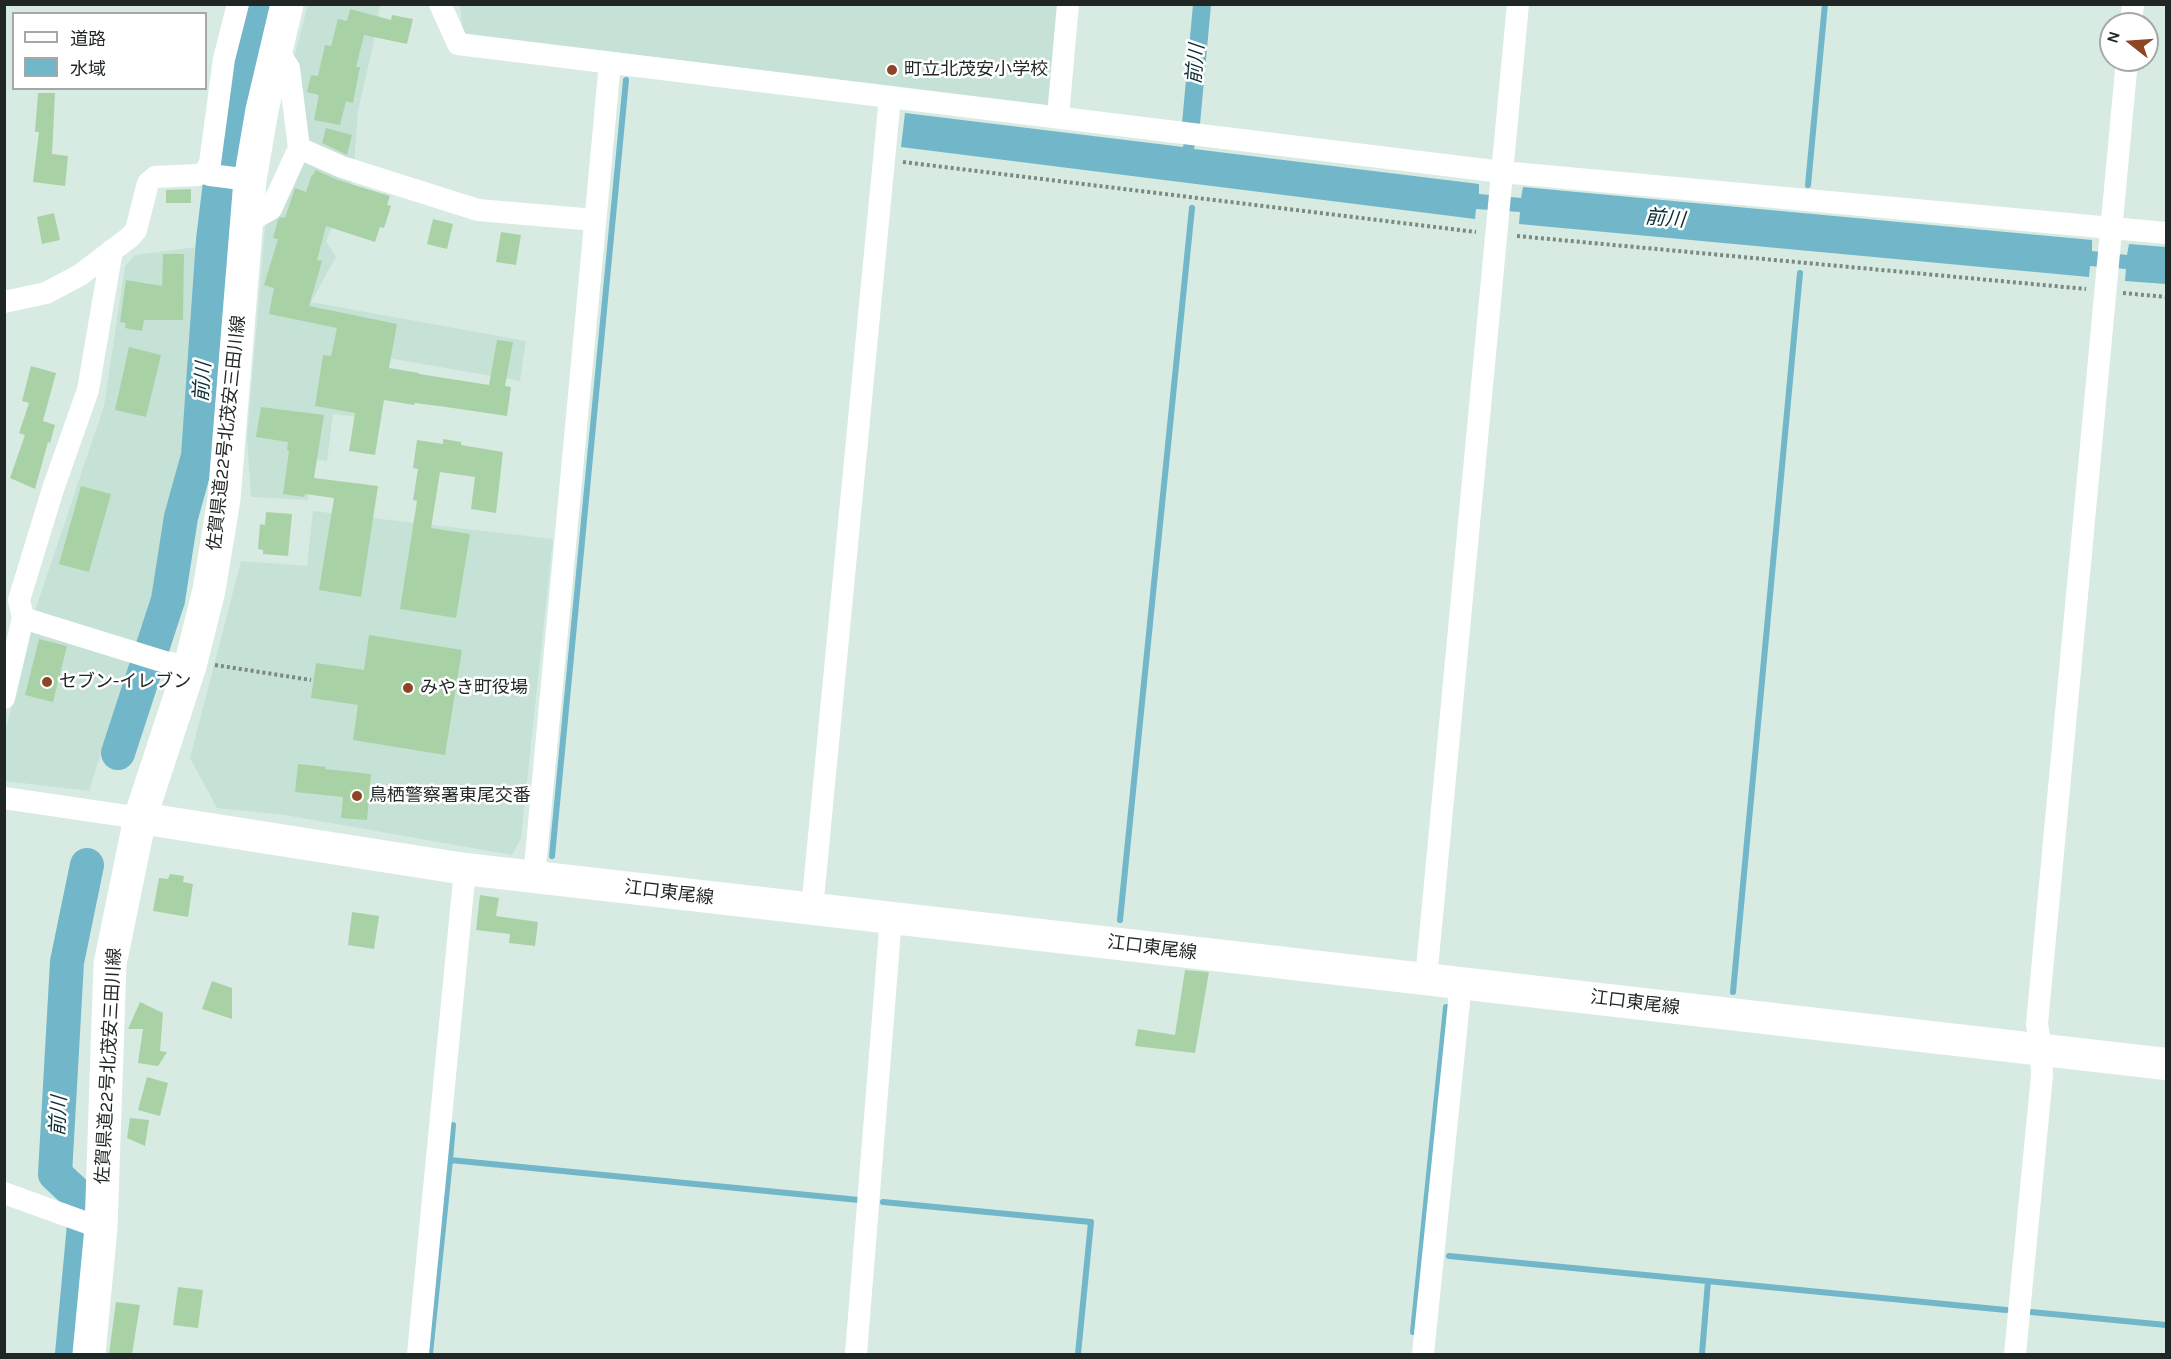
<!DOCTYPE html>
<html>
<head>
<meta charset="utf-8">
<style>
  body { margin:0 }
  #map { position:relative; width:2171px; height:1359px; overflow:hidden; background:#d7ebe3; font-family:Karla,"Noto Sans JP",sans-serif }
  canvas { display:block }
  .frame { position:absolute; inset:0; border:6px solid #1f2623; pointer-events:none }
  .legend { position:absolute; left:12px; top:12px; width:195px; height:78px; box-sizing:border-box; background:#fff; border:2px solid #a5a8a7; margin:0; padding:8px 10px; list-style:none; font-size:18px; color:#1f2623 }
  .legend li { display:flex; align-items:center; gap:12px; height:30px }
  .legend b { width:30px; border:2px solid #a5a8a7 }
  .north { position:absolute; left:2099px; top:12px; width:60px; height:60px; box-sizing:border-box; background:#fff; border:2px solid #a5a8a7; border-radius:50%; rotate:287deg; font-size:16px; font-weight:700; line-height:24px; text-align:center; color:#1f2623 }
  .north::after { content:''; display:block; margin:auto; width:21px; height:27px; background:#8e4526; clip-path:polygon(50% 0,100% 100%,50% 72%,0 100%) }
</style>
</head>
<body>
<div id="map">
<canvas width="2171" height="1359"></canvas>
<div class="frame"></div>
<ul class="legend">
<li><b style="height:8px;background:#fff"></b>道路</li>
<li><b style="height:16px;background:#71b6c9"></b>水域</li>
</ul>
<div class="north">N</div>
</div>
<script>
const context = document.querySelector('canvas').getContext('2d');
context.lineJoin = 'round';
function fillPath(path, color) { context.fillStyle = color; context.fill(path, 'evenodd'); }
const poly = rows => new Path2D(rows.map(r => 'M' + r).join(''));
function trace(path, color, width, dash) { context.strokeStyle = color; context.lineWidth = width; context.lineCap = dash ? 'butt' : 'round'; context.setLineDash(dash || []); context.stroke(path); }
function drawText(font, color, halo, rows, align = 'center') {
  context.font = font + ' Karla,"Noto Sans JP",sans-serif'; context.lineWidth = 5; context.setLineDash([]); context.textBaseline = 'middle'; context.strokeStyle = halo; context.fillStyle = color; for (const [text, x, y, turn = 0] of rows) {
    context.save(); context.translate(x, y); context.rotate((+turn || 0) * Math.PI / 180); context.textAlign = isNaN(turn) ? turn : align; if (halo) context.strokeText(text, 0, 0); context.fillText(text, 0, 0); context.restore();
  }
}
fillPath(poly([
  [308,5,380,5,373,45,358,111,353,179,326,241,336,257,311,302,526,341,520,381,365,354,357,417,333,414,327,461,314,459,308,500,251,497,247,438,265,227,306,149,294,57],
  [460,5,1064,5,1054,102,1046,108,463,37],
  [205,246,190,451,180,484,158,595,101,753,89,791,5,781,5,733,36,608,104,406,125,266,135,255],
  [313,511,553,539,521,838,512,855,285,815,217,808,190,758,241,561,307,566]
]), '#c6e2d6');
fillPath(poly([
  [1193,5,1211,5,1200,124,1182,123],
  [905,113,1183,147,1184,142,1195,144,1194,149,1479,184,1479,194,1521,198,1523,187,2092,240,2092,251,2127,255,2129,244,2166,247,2166,284,2125,281,2126,269,2090,266,2089,277,1519,224,1520,212,1476,209,1475,219,901,147]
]), '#71b6c9');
trace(poly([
  [1808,185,1825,4],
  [552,856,626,80],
  [1120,920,1192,208],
  [1733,992,1800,273],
  [453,1125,450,1160,859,1200],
  [883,1202,1091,1222,1078,1354],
  [1449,1256,2006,1310],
  [2031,1312,2166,1325],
  [1413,1332,1446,1007],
  [430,1354,450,1160],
  [1702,1354,1708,1281]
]), '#71b6c9', 6);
trace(poly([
  [118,753,168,600,181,517,198,456,213,240,223,157,247,50,253,4],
  [72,1354,86,1203,55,1174,67,962,87,865]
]), '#71b6c9', 34);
fillPath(poly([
  [350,9,391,20,392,15,413,19,407,44,364,35,356,67,360,67,353,103,346,101,340,125,314,120,319,95,307,92,311,75,318,76,325,45,331,46,338,19,347,21],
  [38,93,55,93,52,154,68,156,65,186,33,182,39,132,35,132],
  [326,128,352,135,347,155,322,143],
  [315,170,338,180,390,196,387,205,391,206,384,228,380,227,375,242,326,226,317,260,322,261,309,306,397,324,389,368,419,373,419,374,489,385,497,340,513,342,505,386,511,387,507,416,446,407,415,403,414,405,384,400,375,455,349,451,355,413,315,406,323,355,331,356,337,328,269,314,274,288,264,285,278,239,273,238,278,220,281,217,285,218,295,188,306,192,312,174,314,175],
  [191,189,191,203,166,203,166,190],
  [54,213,60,240,42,244,37,217],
  [433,219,453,224,447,249,427,244],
  [501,232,521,235,516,265,496,262],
  [163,254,184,254,183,320,144,320,142,331,125,328,126,323,120,322,126,280,162,286],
  [129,347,161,355,146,417,115,410],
  [31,366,56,373,43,421,55,425,50,443,48,442,35,489,10,478,25,435,19,433,29,403,22,401],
  [261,407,324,415,314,478,378,486,361,597,319,590,334,498,305,494,304,497,283,494,289,451,287,450,288,442,256,437],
  [443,439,461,442,461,445,503,452,496,513,471,509,475,477,440,472,431,528,470,534,456,618,400,609,417,501,413,500,418,469,413,468,417,440,443,444],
  [81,486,111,494,89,572,59,564],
  [266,512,292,514,288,556,263,554,263,550,258,549,260,524,265,525],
  [369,635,462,650,445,755,353,740,358,705,311,698,316,663,364,670],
  [39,639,67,646,53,702,25,695],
  [298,764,326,767,325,769,371,774,367,820,341,818,343,797,295,792],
  [170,874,184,876,183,882,193,884,188,917,153,911,159,878,168,879],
  [480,895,499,898,496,916,538,922,535,946,509,943,510,934,476,930],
  [352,912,379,916,374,949,348,945],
  [1185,970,1209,972,1195,1053,1135,1046,1138,1029,1175,1035],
  [212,981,232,988,232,1019,202,1009],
  [140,1002,163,1013,160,1051,167,1052,158,1066,138,1063,143,1029,128,1029],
  [147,1077,168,1083,160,1116,138,1110],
  [130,1118,149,1120,145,1146,127,1138],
  [178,1287,203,1290,198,1328,173,1325],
  [116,1302,140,1305,132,1354,109,1354]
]), '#a8d2a6');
trace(poly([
  [903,162,1476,232],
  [1517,236,2086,289],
  [2123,293,2166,297],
  [215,665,311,680]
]), '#7b8983', 4, [3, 3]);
trace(poly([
  [440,4,458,44,1502,172,2166,233],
  [2131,24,2133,4],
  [1058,116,1068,4],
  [299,148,342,167,478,210,595,220],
  [205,172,210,175,250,180],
  [246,223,271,209,299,148,289,68,276,48],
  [4,302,46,293,80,275,130,237,136,230,148,183,155,177,198,175,205,172,210,163,224,59,238,4],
  [23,618,165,662,190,666],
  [4,698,23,618,19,600,53,489,88,390,112,250],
  [4,798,140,818],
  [534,877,610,63],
  [812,909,890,97],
  [1426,979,1518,4],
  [4,1193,101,1228],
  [418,1354,465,869],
  [856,1354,891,918],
  [1423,1354,1461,983],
  [2015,1354,2042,1075,2041,1050,2037,1024,2127,60]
]), '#fff', 22);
trace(poly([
  [140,818,465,869,2166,1064]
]), '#fff', 32);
trace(poly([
  [89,1354,101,1228,110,964,140,818,190,666,209,590,224,499,250,180,262,110,287,4]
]), '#fff', 33);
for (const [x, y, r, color] of [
  [892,70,6,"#8e4526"],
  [47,682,6,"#8e4526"],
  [408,688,6,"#8e4526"],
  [357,796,6,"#8e4526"]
]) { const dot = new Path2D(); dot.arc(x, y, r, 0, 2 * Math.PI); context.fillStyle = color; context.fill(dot); trace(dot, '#fff', 2); }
drawText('18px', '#1f2623', '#fff', [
  ["町立北茂安小学校",904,70],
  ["セブン-イレブン",59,682],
  ["みやき町役場",420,688],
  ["鳥栖警察署東尾交番",369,796]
], 'left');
drawText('18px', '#1f2623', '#fff', [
  ["佐賀県道22号北茂安三田川線",227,433,-84],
  ["江口東尾線",669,893,7],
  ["江口東尾線",1152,948,7],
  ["江口東尾線",1635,1003,7],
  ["佐賀県道22号北茂安三田川線",109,1066,-87]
]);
drawText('italic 20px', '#0e3039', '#fff', [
  ["前川",1196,64,-85],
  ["前川",1665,219,5],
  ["前川",203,382,-86],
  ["前川",59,1116,-87]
]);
</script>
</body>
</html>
